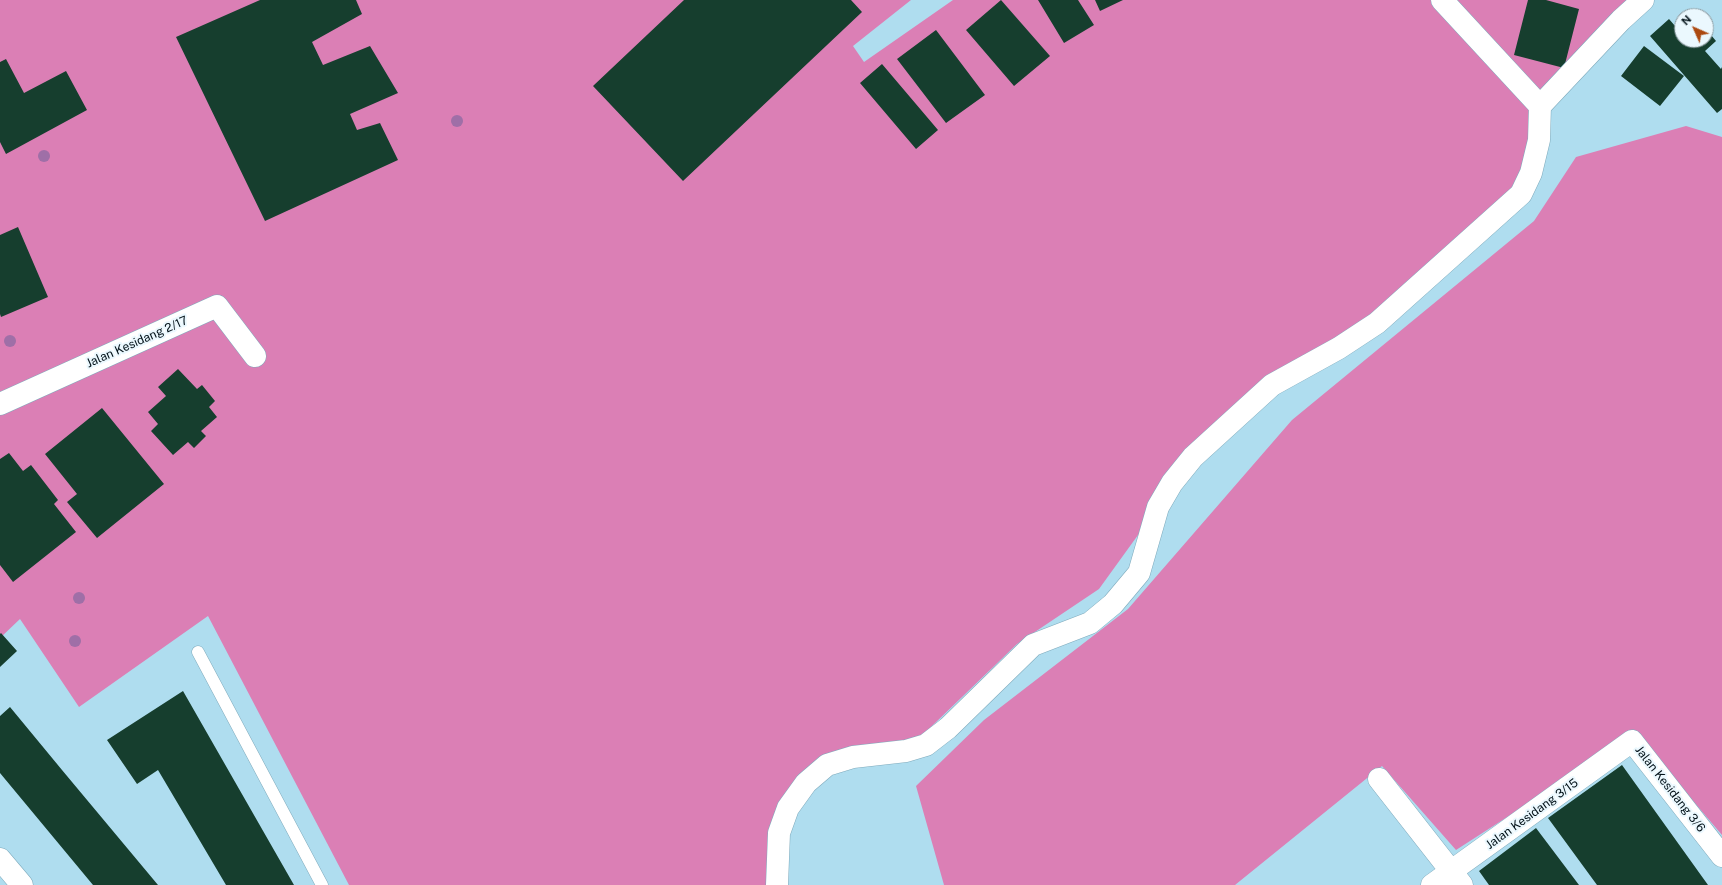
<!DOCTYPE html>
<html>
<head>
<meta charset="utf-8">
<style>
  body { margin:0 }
  #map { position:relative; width:1722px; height:885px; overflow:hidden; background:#afddef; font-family:"Public Sans",sans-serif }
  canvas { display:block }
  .north { position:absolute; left:1674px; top:8px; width:40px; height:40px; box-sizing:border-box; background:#ebf8fe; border:1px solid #8e9ca2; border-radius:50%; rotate:315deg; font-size:11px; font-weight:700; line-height:16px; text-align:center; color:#021118 }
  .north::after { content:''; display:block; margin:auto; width:14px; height:18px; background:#ac4910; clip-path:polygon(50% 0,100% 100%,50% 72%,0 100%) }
</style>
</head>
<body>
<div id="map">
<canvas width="1722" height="885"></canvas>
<div class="north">N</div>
</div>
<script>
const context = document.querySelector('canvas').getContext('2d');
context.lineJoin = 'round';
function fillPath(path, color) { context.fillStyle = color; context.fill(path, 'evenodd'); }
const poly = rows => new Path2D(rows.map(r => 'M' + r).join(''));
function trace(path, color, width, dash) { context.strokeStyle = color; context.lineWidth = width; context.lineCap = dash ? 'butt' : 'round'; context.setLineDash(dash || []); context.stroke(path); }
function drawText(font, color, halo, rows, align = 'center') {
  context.font = font + ' "Public Sans",sans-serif'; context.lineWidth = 4; context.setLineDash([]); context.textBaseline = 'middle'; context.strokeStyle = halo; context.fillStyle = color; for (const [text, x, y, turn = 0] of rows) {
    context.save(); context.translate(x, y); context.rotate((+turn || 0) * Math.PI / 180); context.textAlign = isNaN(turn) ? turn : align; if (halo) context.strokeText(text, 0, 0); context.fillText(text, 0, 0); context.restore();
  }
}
fillPath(poly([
  [0,0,911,0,853,46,864,62,953,0,1643,0,1540,106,1521,194,1377,323,1272,385,1172,483,1138,535,1099,589,1017,644,906,751,827,765,779,833,777,885,349,885,208,616,79,707,20,619,0,638],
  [1686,126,1722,137,1722,835,1636,734,1456,850,1382,766,1235,885,944,885,916,786,984,720,1128,609,1292,420,1534,221,1576,157]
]), '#db7fb5');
fillPath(poly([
  [260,0,356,0,362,14,312,42,323,65,370,46,398,93,350,114,357,130,380,123,398,160,265,221,176,37],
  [684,0,851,0,862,12,683,181,593,86],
  [1001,0,1050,56,1014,86,966,30],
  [1038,0,1078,0,1094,25,1064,43],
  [1095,0,1123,0,1100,11],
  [1528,0,1546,0,1579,9,1564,68,1514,55],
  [1669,19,1682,34,1682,40,1687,40,1689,43,1692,40,1706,40,1706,29,1716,41,1705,51,1721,69,1722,67,1722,109,1717,113,1650,36],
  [936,30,985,95,946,123,897,59],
  [1644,46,1684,76,1660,106,1621,76],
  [6,59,24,93,66,71,87,110,6,154,0,142,0,62],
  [882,64,938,130,916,149,860,83],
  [18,227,48,297,1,317,0,314,0,235],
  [178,369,197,389,202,385,215,401,209,407,217,417,201,431,206,436,194,448,188,442,173,455,151,431,158,424,148,412,166,396,158,387],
  [102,408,164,484,97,538,67,502,77,494,45,454],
  [9,453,23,471,31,465,58,500,54,504,76,532,13,582,0,565,0,459],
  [1,633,17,651,0,667,0,634],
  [183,691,294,885,226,885,158,770,137,784,107,740],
  [10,707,62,770,158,885,93,885,0,773,0,716],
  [1622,765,1708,885,1597,885,1548,818],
  [1536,828,1579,885,1489,885,1479,871]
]), '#163e2e');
const lane = poly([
  [198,652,322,885]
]);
const street = poly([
  [1442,0,1540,106],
  [0,404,217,306,255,356],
  [1379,779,1462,885],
  [0,859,22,885],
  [777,885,779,833,788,808,806,783,827,765,853,757,906,751,926,745,948,728,1033,645,1090,623,1113,604,1139,573,1158,507,1172,483,1193,457,1272,385,1339,348,1377,323,1521,194,1531,173,1539,140,1540,106,1621,20,1643,0],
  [1432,885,1632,741,1722,856]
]);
trace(lane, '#7faabc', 13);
trace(street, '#7faabc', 23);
trace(lane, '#fff', 12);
trace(street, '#fff', 22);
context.fillStyle = '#9f6fa7';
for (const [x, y] of [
  [457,121],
  [44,156],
  [10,341],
  [79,598],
  [75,641]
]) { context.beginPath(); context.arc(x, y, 6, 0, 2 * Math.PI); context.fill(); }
drawText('12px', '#021118', '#ebf8fe', [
  ["Jalan Kesidang 2/17",137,342,-24],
  ["Jalan Kesidang 3/6",1670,789,52],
  ["Jalan Kesidang 3/15",1532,814,-36]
]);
</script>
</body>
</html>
